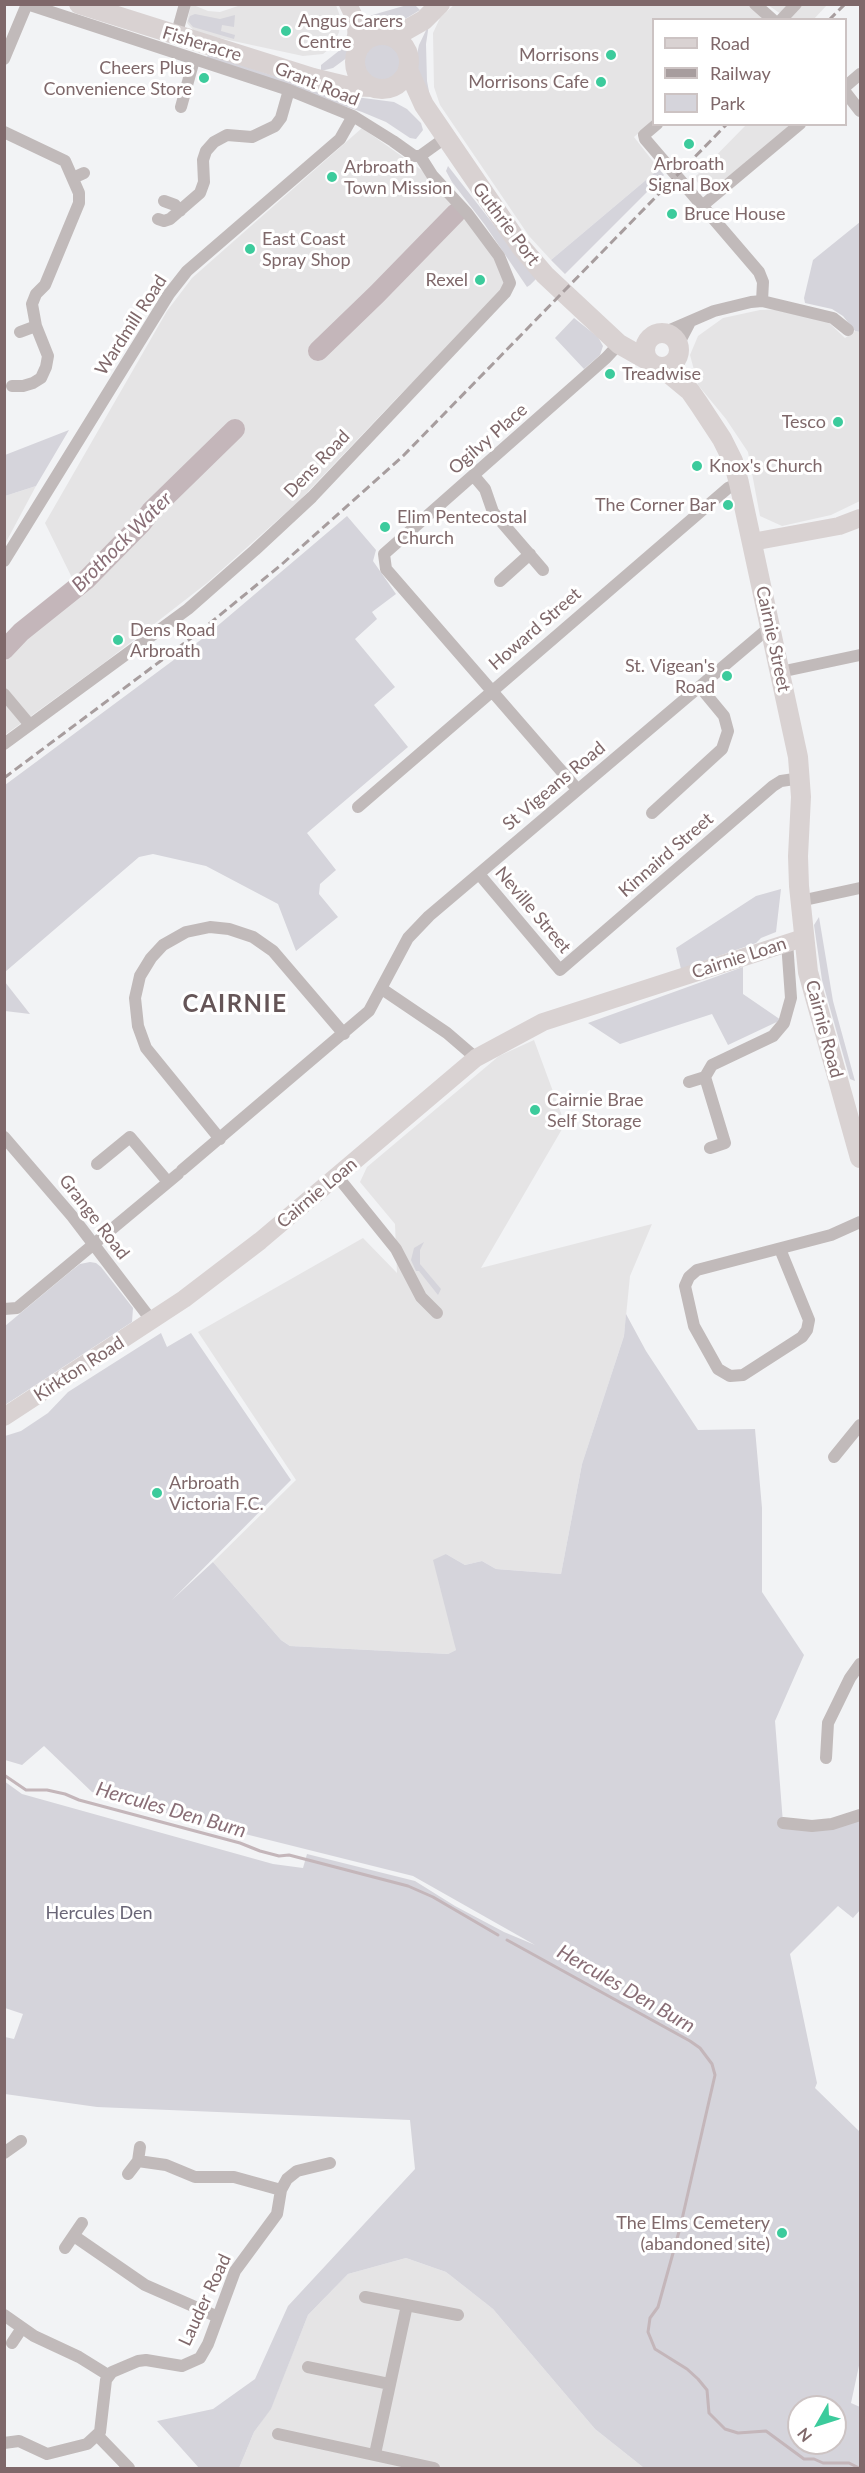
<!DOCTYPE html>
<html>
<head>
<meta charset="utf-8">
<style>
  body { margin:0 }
  #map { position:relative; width:865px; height:2473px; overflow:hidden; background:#f2f3f5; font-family:Lato,sans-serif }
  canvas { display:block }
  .frame { position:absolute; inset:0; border:6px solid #7f686a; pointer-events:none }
  .legend { position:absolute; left:652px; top:18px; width:195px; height:108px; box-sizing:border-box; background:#fff; border:2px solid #ccc3c3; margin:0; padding:8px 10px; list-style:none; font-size:18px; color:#7f686a }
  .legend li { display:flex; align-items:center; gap:12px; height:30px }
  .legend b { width:30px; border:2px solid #ccc3c3 }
  .north { position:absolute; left:787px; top:2395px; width:60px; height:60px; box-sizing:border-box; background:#fff; border:2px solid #ccc3c3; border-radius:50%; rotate:231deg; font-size:16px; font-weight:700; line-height:24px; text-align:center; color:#7f686a }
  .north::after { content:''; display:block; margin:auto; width:21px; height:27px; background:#3ccb9c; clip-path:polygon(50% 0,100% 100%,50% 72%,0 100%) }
</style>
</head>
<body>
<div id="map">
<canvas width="865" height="2473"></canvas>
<div class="frame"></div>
<ul class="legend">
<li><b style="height:8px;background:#d9d2d2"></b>Road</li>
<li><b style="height:8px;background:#a79d9e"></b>Railway</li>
<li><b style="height:16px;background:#d5d4db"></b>Park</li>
</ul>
<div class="north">N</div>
</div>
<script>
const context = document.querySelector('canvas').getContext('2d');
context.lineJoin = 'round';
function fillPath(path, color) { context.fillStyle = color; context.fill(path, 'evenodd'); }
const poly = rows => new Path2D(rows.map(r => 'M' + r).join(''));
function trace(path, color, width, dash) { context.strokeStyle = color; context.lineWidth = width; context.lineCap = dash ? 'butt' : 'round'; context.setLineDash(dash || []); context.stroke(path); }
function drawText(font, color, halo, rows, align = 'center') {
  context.font = font + ' Lato,sans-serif'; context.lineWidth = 6; context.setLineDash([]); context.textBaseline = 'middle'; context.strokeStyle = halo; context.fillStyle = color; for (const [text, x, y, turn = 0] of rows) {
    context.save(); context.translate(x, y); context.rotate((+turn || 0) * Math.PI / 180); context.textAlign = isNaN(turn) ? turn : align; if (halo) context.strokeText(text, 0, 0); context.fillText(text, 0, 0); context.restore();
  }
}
fillPath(poly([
  [191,4,208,11,220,12,241,5,336,5,341,19,339,32,333,46,323,54,303,56,196,33,187,23],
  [455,4,749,4,758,11,762,19,654,20,653,121,634,137,659,169,551,260,529,236,440,105,434,87,433,33,440,18],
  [768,5,827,5,813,20,788,19],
  [746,125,795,125,708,195,694,178],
  [362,128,427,174,488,244,505,280,503,292,396,399,299,501,207,583,104,663,5,735,5,662,33,630,72,600,79,592,45,523,167,311,192,278],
  [788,309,826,320,845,338,855,331,860,332,860,501,831,515,782,526,760,516,748,452,726,419,698,385,690,355,698,336,723,318,760,310],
  [36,486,5,544,5,496],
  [534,1040,565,1124,481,1268,652,1224,630,1276,624,1336,582,1464,561,1574,496,1569,482,1561,465,1565,446,1554,456,1650,448,1654,290,1646,281,1640,213,1562,296,1480,198,1332,363,1238,397,1273,395,1224,360,1182,367,1167,499,1056],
  [406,2258,446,2272,493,2309,595,2429,644,2468,239,2468,254,2432,271,2408,308,2315,348,2274]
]), '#e5e4e5');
fillPath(poly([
  [407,5,415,5,420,10,392,27,386,29,362,18],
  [195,14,220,19,235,15,234,27,222,25,221,31,235,35,234,39,193,27,188,21,190,16],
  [429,24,426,44,427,81,431,102,417,69,416,58,419,45],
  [348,33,351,50,348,57,333,68,321,71,321,65,340,50],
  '363 62a19 19 0 1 1 38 0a19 19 0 1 1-38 0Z',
  [208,54,311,88,317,92,394,102,407,109,421,123,423,130,416,139,410,138,386,122,362,112,206,60],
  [448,166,536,279,530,285,527,287,485,225,452,182,446,171],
  [659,169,664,175,565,274,551,260],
  [860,222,860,332,855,331,843,316,832,309,805,303,804,298,813,260],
  [574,318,598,337,603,346,600,355,584,369,555,338],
  [69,430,36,486,5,496,5,455],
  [347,516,376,550,373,561,396,594,372,612,377,619,355,639,395,687,374,705,408,747,307,833,336,870,320,884,319,894,338,917,296,951,278,904,206,866,153,854,139,857,5,972,5,785,202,639],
  [781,889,776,932,761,938,756,943,681,969,676,948,756,896],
  [819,917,833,1001,855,1081,850,1079,822,980,814,925],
  [743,967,743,994,781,1020,728,1045,712,1014,620,1044,588,1023],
  [5,982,30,1014,5,1011],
  [424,1242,420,1250,420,1264,441,1289,438,1295,419,1271,416,1271,411,1260,414,1248],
  [90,1262,96,1263,101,1267,133,1308,132,1322,5,1405,5,1326,71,1271,80,1264],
  [626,1314,646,1351,698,1430,755,1429,762,1508,762,1592,804,1655,775,1721,783,1823,860,1819,860,1910,853,1918,838,1906,790,1954,817,2083,815,2088,860,2132,860,2361,851,2403,860,2407,860,2468,644,2468,595,2429,493,2309,446,2272,406,2258,348,2274,308,2315,271,2409,254,2432,239,2468,199,2468,157,2421,213,2409,255,2379,288,2306,415,2169,410,2120,97,2107,5,2094,5,2037,14,2039,23,2014,5,2008,4,1781,22,1794,273,1864,303,1868,307,1854,415,1881,455,1906,504,1932,535,1945,413,1876,197,1822,92,1792,44,1746,22,1765,5,1760,5,1436,21,1431,48,1413,68,1392,161,1333,167,1347,191,1333,291,1480,172,1600,213,1562,281,1640,290,1646,448,1654,456,1650,433,1560,446,1554,465,1565,482,1561,496,1569,561,1574,582,1464,624,1336],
  [799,2407,835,2407,835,2443,799,2443]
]), '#d5d4db');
trace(poly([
  [4,1775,26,1790,47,1790,65,1794,79,1800,240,1843,260,1851,279,1856,289,1855,408,1886,433,1897,498,1935],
  [507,1940,690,2041,700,2048,712,2064,715,2075,680,2228,658,2307,650,2318,648,2332,655,2349,687,2369,698,2379,707,2390,709,2413,725,2429,738,2433,766,2431,804,2459,814,2459,823,2463,849,2463,859,2468]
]), '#c4b6ba', 3);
trace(poly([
  [318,351,377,294,456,213],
  [4,650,21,632,86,580,142,523,151,511,235,429]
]), '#c4b6ba', 20);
trace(poly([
  [27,4,289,90,353,116,393,141,414,156,420,156,445,138],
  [755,4,773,20],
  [781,20,796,4],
  [176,36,185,4],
  [4,59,27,4],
  [846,86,860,74],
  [846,93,860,111],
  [181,107,194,60],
  [657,124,644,135,645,139,759,272,763,282,762,301],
  [4,132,65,161,79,193,79,203,45,285,36,294,32,304,36,326,48,356,46,367,41,378,33,383,23,386,12,386],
  [73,178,84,173],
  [164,201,175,205,180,211],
  [702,206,800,124],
  [158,219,164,221,170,219,200,193,204,182,203,160,206,151,214,142,227,135,252,137,275,126,281,118,289,90],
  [20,332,36,326],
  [663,333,714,311,751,302,762,301,833,318,848,330],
  [678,345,689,324],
  [474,476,485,489,493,512,543,570],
  [4,561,169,294,187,271,340,139,353,116],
  [500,581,530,554],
  [780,672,860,655],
  [4,694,30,725],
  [4,744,188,609,255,550,312,497,505,293,510,283,499,256,467,213,432,175,420,156],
  [577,789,386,569,384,554,606,358,619,344],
  [358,807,728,488,739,483],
  [652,813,722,749,728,731,724,716,700,687],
  [479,874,560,970,773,786,781,781,801,778],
  [800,901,860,888],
  [382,989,447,1033,476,1058],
  [689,1082,705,1077],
  [4,1137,72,1216,152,1321],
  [220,1139,146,1048,138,1026,135,998,140,976,151,958,163,945,186,932,210,927,229,929,253,937,273,951,344,1034],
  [710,1148,725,1143,705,1077,712,1065,773,1036,784,1023,791,998,787,942],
  [97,1164,130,1137,168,1182],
  [182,1170,369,1011,408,938,429,916,764,632,770,629],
  [337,1176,396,1249,421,1297,437,1313],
  [780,1249,809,1320,807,1330,802,1337,743,1375,730,1376,718,1369,694,1326,685,1286,689,1277,697,1270,831,1235,860,1222],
  [4,1309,17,1308,178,1174],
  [834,1457,860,1425],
  [826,1758,828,1723,850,1678,860,1664],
  [783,1823,812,1826,832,1824,860,1815],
  [4,2153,21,2141],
  [138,2161,166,2165,195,2177,234,2177,281,2190],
  [128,2174,138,2161,140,2147],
  [74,2236,145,2285,218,2317],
  [65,2248,82,2223],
  [365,2297,458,2315],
  [4,2315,34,2336,79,2357,108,2375],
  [12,2343,22,2328],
  [308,2367,390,2384],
  [278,2434,434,2468],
  [98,2436,129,2468],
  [4,2443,19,2441,47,2454,87,2444,100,2432,106,2380,112,2372,138,2361,146,2360,182,2366,200,2358,208,2344,235,2271,277,2214,281,2190,287,2179,297,2171,330,2163],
  [375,2454,407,2305]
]), '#c1baba', 12);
trace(poly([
  [348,4,357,23],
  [752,542,839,526,860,518],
  [4,1417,184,1299,260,1241,476,1058,543,1022,803,938]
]), '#d9d2d2', 18);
trace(poly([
  [79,4,313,78,346,86,372,87],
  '355 62a27 27 0 1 1 54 0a27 27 0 1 1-54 0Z',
  [394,37,424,20,440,4],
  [358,49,357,23,385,35],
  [408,70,424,105,521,247,545,275,619,344,649,361],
  '645 350a17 17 0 1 1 34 0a17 17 0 1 1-34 0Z',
  [661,367,690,391,699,404,722,439,733,461,739,483,798,757,801,797,798,856,799,886,808,972,860,1158]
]), '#d9d2d2', 20);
trace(poly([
  [829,20,845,4],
  [4,778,198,633,281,565,403,456,727,124]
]), '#a79d9e', 3, [9, 4.5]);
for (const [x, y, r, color] of [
  [286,31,6,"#3ccb9c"],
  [611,55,6,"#3ccb9c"],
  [204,78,6,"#3ccb9c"],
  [601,82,6,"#3ccb9c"],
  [689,144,6,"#3ccb9c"],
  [332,177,6,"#3ccb9c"],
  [672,214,6,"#3ccb9c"],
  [250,249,6,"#3ccb9c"],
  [480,280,6,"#3ccb9c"],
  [610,374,6,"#3ccb9c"],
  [838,422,6,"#3ccb9c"],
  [697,466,6,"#3ccb9c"],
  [728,505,6,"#3ccb9c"],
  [385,527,6,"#3ccb9c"],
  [118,640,6,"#3ccb9c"],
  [727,676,6,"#3ccb9c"],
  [535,1110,6,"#3ccb9c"],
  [157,1493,6,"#3ccb9c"],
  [782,2233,6,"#3ccb9c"]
]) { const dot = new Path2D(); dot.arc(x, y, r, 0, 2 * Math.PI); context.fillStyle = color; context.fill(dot); trace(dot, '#fff', 2); }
drawText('18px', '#7f686a', '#fff', [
  ["Angus Carers",298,21],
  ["Centre",298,42],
  ["Morrisons",599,55,"right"],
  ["Cheers Plus",192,68,"right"],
  ["Convenience Store",192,89,"right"],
  ["Morrisons Cafe",589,82,"right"],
  ["Arbroath",689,164,"center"],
  ["Signal Box",689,185,"center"],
  ["Arbroath",344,167],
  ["Town Mission",344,188],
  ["Bruce House",684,214],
  ["East Coast",262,239],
  ["Spray Shop",262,260],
  ["Rexel",468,280,"right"],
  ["Treadwise",622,374],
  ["Tesco",826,422,"right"],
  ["Knox's Church",709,466],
  ["The Corner Bar",716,505,"right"],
  ["Elim Pentecostal",397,517],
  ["Church",397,538],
  ["Dens Road",130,630],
  ["Arbroath",130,651],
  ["St. Vigean's",715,666,"right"],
  ["Road",715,687,"right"],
  ["Cairnie Brae",547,1100],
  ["Self Storage",547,1121],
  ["Arbroath",169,1483],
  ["Victoria F.C.",169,1504],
  ["The Elms Cemetery",770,2223,"right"],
  ["(abandoned site)",770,2244,"right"]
], 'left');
drawText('18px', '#7f686a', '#fff', [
  ["Fisheracre",202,44,17],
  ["Grant Road",317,84,22],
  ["Guthrie Port",506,224,53],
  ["Wardmill Road",131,325,-57],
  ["Ogilvy Place",488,439,-41],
  ["Dens Road",317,464,-46],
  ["Howard Street",535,629,-41],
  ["Cairnie Street",773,639,78],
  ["St Vigeans Road",554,786,-40],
  ["Kinnaird Street",666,855,-41],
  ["Neville Street",533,910,50],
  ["Cairnie Loan",739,958,-18],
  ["Cairnie Road",824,1029,75],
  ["Cairnie Loan",317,1193,-40],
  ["Grange Road",94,1217,52],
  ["Kirkton Road",79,1369,-33],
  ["Lauder Road",205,2300,-65]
]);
drawText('18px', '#6a6677', '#fff', [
  ["Hercules Den",99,1913]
]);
drawText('italic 20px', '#896e76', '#fff', [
  ["Brothock Water",122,542,-45],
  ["Hercules Den Burn",171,1810,16],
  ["Hercules Den Burn",626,1989,30]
]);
context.letterSpacing = '1.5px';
drawText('bold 24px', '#655557', '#fff', [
  ["CAIRNIE",235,1004]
]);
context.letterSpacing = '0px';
</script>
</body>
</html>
